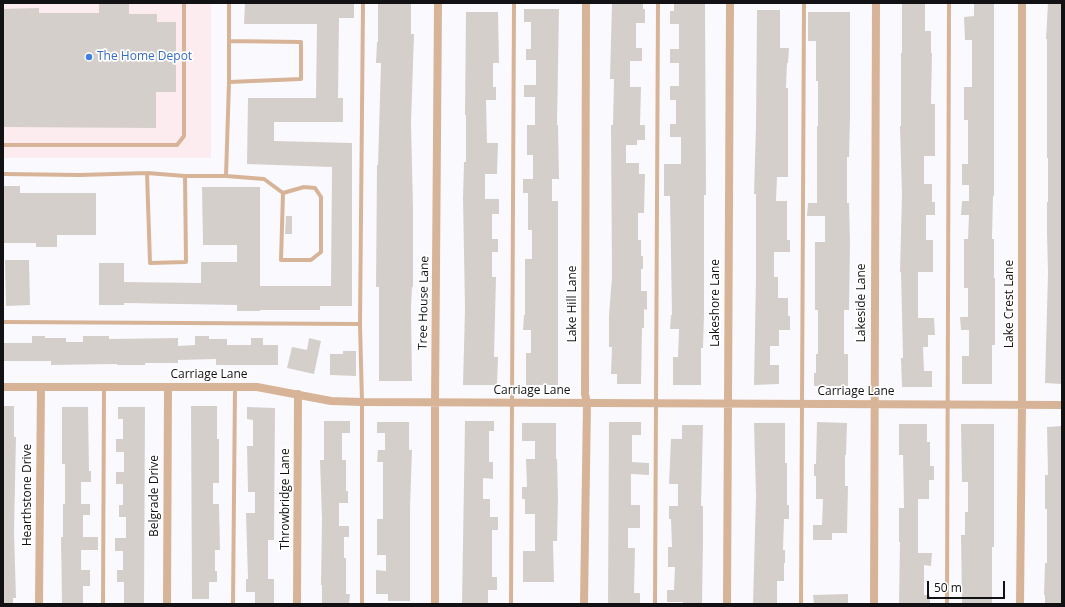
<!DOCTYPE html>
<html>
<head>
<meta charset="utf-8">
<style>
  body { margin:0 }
  #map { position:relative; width:1065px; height:607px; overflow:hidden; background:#fafafe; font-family:"Open Sans",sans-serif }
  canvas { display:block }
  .frame { position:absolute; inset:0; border:4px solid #121214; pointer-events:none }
  .scale { position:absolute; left:927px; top:581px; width:78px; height:18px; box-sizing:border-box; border:2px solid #121214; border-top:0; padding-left:5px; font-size:12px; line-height:14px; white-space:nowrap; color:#121214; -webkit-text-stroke:3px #fff; paint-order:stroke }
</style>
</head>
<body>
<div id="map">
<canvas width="1065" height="607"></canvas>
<div class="frame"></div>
<div class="scale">50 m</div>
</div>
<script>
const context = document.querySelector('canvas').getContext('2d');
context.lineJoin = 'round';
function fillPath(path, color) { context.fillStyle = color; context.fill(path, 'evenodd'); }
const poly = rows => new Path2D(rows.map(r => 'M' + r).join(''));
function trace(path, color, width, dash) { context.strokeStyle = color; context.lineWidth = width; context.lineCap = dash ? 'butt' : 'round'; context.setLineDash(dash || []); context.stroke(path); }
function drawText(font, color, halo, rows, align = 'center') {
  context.font = font + ' "Open Sans",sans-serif'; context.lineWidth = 3.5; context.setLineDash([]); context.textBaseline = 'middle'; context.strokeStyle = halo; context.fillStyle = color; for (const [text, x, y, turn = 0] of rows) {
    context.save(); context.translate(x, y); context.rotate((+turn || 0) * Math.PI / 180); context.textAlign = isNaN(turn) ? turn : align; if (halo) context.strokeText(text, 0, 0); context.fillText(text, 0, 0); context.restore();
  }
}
fillPath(poly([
  [3,3,211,3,211,158,3,158]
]), '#fcecef');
fillPath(poly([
  [99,3,129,3,129,14,157,14,157,22,176,22,176,92,156,92,156,128,3,127,3,9,39,8,39,13,99,13],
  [245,3,354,3,354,18,339,18,338,98,343,98,343,122,274,122,274,141,352,143,352,306,320,306,320,310,260,310,260,311,237,311,237,305,124,303,124,305,99,305,99,263,124,263,124,282,201,283,201,262,237,262,237,245,203,245,202,187,260,187,260,286,331,286,332,167,247,164,248,98,316,98,317,24,244,24],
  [378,3,411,3,411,34,414,34,411,123,413,209,413,287,412,287,411,308,412,381,379,381,379,287,376,287,377,165,378,165,381,63,376,63,377,42,378,42],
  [612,3,643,3,643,9,645,9,645,23,636,23,636,48,642,48,642,61,630,61,630,87,641,87,640,125,645,125,645,140,637,140,637,145,626,145,626,163,639,163,639,174,645,174,644,213,638,213,638,240,641,240,641,256,643,256,643,269,641,269,641,291,647,291,647,310,644,309,644,328,642,328,641,384,617,384,617,374,611,374,612,347,609,347,609,315,612,277,611,125,613,125,614,79,610,79],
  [674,3,705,3,706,195,704,195,704,315,703,348,701,348,701,385,673,385,673,357,678,357,679,329,670,329,671,315,672,315,670,196,664,196,664,164,681,164,681,137,670,137,670,124,676,124,676,100,670,100,670,86,679,86,679,63,670,63,670,49,679,49,679,24,670,24,670,11,674,11],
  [902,3,925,3,925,31,931,31,931,53,932,53,931,104,935,104,935,156,924,156,924,184,932,184,932,202,935,202,935,215,926,215,926,240,933,240,933,272,918,272,918,318,934,318,935,335,928,335,928,347,923,347,924,371,932,371,932,387,902,387,901,358,903,358,901,272,900,272,902,196,900,126,901,126,901,53,902,53],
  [981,3,994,3,994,196,993,196,992,239,994,239,994,278,995,278,995,345,992,345,992,384,962,384,962,356,969,356,969,330,961,330,960,317,968,317,968,288,964,288,964,239,968,239,969,215,961,215,962,201,969,201,969,185,962,185,962,164,968,164,968,120,964,120,964,87,972,87,972,40,965,40,964,17,974,16,974,4],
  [1048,3,1062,3,1062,377,1061,377,1061,384,1045,383,1048,273,1047,234,1047,202,1048,202,1048,158,1047,158,1047,39,1046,39],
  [524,9,559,9,557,125,558,125,559,179,552,179,552,201,558,201,558,385,526,385,526,353,531,353,531,330,523,330,524,315,525,315,525,259,532,259,532,230,528,230,528,193,523,193,523,179,533,179,533,155,527,155,527,125,535,125,535,97,524,97,524,85,536,85,536,60,526,60,526,49,531,49,531,22,524,22],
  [757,10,780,10,780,48,789,48,788,63,787,63,786,88,788,88,788,177,777,177,776,201,787,201,787,240,790,240,790,252,774,252,774,277,778,277,778,298,788,298,788,316,790,316,790,330,779,330,779,346,770,346,770,365,779,365,779,384,754,385,756,277,756,194,754,194,756,125],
  [466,12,498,12,499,63,493,63,493,87,496,87,496,100,486,100,487,143,498,143,497,174,485,174,485,199,499,199,499,214,492,214,492,239,498,239,498,252,492,252,492,277,496,277,494,357,498,357,497,385,463,385,465,309,463,199,464,162,466,162,466,115,465,115],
  [808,12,850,12,850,117,849,157,847,157,847,203,849,203,850,242,849,310,844,310,844,354,848,354,848,386,814,386,814,373,816,373,816,354,818,354,818,310,815,310,815,242,825,242,825,216,807,216,808,203,817,203,817,126,818,126,818,81,816,81,816,41,808,41],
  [3,186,20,186,20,193,96,193,96,235,57,235,57,247,36,247,36,243,3,243],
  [286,216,292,216,292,234,285,234],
  [5,260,29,260,30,305,6,306],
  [32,336,45,336,45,338,66,338,66,342,83,342,83,336,109,336,109,339,178,338,178,346,195,345,195,336,209,336,209,339,227,339,227,345,251,345,251,338,263,338,263,345,278,345,278,365,216,365,216,359,178,360,178,363,145,363,145,365,117,365,117,364,51,365,51,361,3,361,3,343,32,343],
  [309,338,321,341,314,374,287,368,292,347,307,350],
  [343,351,356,351,356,376,330,375,330,354,343,354],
  [3,406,14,406,14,437,16,437,14,531,16,598,13,598,13,604,3,604],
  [191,406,217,406,217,439,219,439,219,483,213,483,213,504,219,504,220,550,215,550,215,571,217,571,217,582,209,582,209,599,192,599],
  [62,407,88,407,89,471,91,471,91,482,81,482,81,504,90,504,90,515,83,515,83,537,98,537,98,550,81,550,81,570,90,570,90,586,83,586,83,604,62,604,61,537,63,537,63,504,65,504,65,464,62,464],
  [118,407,145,407,144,604,124,604,124,582,117,582,117,570,123,570,123,551,115,551,115,538,126,538,126,517,119,517,119,505,123,505,123,484,116,484,116,472,124,472,124,452,116,452,116,439,123,439,123,419,118,419],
  [247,407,275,408,274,540,268,540,268,579,274,579,274,604,255,604,255,592,246,592,246,579,248,579,246,513,255,513,255,492,248,492,247,446,253,446,253,420,247,419],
  [324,421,350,421,350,433,342,433,342,460,346,460,346,491,348,491,348,503,339,503,339,526,349,526,349,537,344,537,344,558,346,558,346,594,350,594,349,604,322,604,322,585,321,585,322,519,320,460,324,460],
  [465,421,494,421,494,431,489,431,489,462,493,462,493,479,483,478,483,499,490,499,490,517,498,517,498,530,492,530,492,577,497,577,497,590,488,590,488,604,462,604],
  [377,422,409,422,409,450,412,450,410,508,410,601,388,601,388,594,376,594,376,570,386,571,386,555,377,555,377,519,383,519,383,462,377,462,378,450,385,450,385,433,377,433],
  [609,422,641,422,641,435,632,435,632,462,649,463,649,475,631,474,631,505,640,505,640,528,628,528,628,548,635,548,634,593,640,593,640,604,608,604],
  [817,422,847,423,846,455,845,455,845,486,848,486,847,533,832,533,832,540,813,540,813,525,822,525,823,499,816,499,816,476,814,476,814,464,816,464],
  [522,423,556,423,556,459,557,459,558,498,557,541,553,541,554,582,523,582,523,551,535,551,535,514,525,514,525,499,522,499,522,487,527,487,526,459,535,459,535,441,522,441],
  [754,423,785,423,785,463,787,463,787,505,789,505,789,519,784,519,783,550,785,550,785,563,784,563,784,581,777,581,777,604,753,604,756,496],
  [899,424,927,424,927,442,930,442,930,466,934,466,934,480,929,480,929,499,918,499,918,553,932,553,931,566,924,565,924,595,930,595,930,604,899,604,900,542,899,542,899,508,904,508,903,455,899,455],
  [961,424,994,424,994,547,992,547,992,604,962,604,961,535,965,535,965,512,968,512,968,482,962,482],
  [682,425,703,425,701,506,703,506,703,542,702,604,683,604,683,602,667,602,667,590,674,590,675,567,668,567,668,547,672,547,671,519,669,519,669,506,678,506,678,484,669,484,671,439,682,439],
  [1062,426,1062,604,1045,604,1045,595,1044,595,1045,563,1047,563,1047,509,1045,509,1045,475,1048,475,1047,427],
  [848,594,848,604,814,604,813,595]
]), '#d5cfcc');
trace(poly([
  [229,3,229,41,301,42,301,79,229,82,226,176,264,179,283,193],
  [229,82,229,41],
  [3,145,177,145,184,136,184,3],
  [147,173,185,176],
  [3,174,80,175,147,173,150,263,186,262,185,176,226,176],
  [304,187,315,188,321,197,321,252,311,260,281,260,283,193,304,187],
  [3,322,360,324],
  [103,604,104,387],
  [233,604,235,387],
  [362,604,362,402,360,324,363,3],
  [511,604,514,3],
  [655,604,658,3],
  [801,604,804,3],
  [947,604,949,3]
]), '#d7b497', 4);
trace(poly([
  [3,387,257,387,331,401,362,402,1062,405],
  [39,604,41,387],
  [167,604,168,387],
  [297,604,298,394],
  [435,604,435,402,438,3],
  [584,604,587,403,585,394,586,3],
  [727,604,730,3],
  [874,604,876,3],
  [1020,604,1022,405,1022,3]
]), '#d7b497', 8);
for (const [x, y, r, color] of [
  [89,57,4,"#3f7fe0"]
]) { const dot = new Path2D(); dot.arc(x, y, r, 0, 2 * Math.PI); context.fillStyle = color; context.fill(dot); trace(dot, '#fff', 1.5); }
drawText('12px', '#366cbe', '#fff', [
  ["The Home Depot",97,57]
], 'left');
drawText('12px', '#121214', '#fff', [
  ["Tree House Lane",424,303,-89],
  ["Lakeshore Lane",716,303,-90],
  ["Lakeside Lane",862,303,-90],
  ["Lake Hill Lane",573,304,-90],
  ["Lake Crest Lane",1010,304,-90],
  ["Carriage Lane",209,375],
  ["Carriage Lane",532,391],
  ["Carriage Lane",856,392],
  ["Hearthstone Drive",28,495,-90],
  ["Belgrade Drive",155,496,-90],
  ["Throwbridge Lane",286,499,-90]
]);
</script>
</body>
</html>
